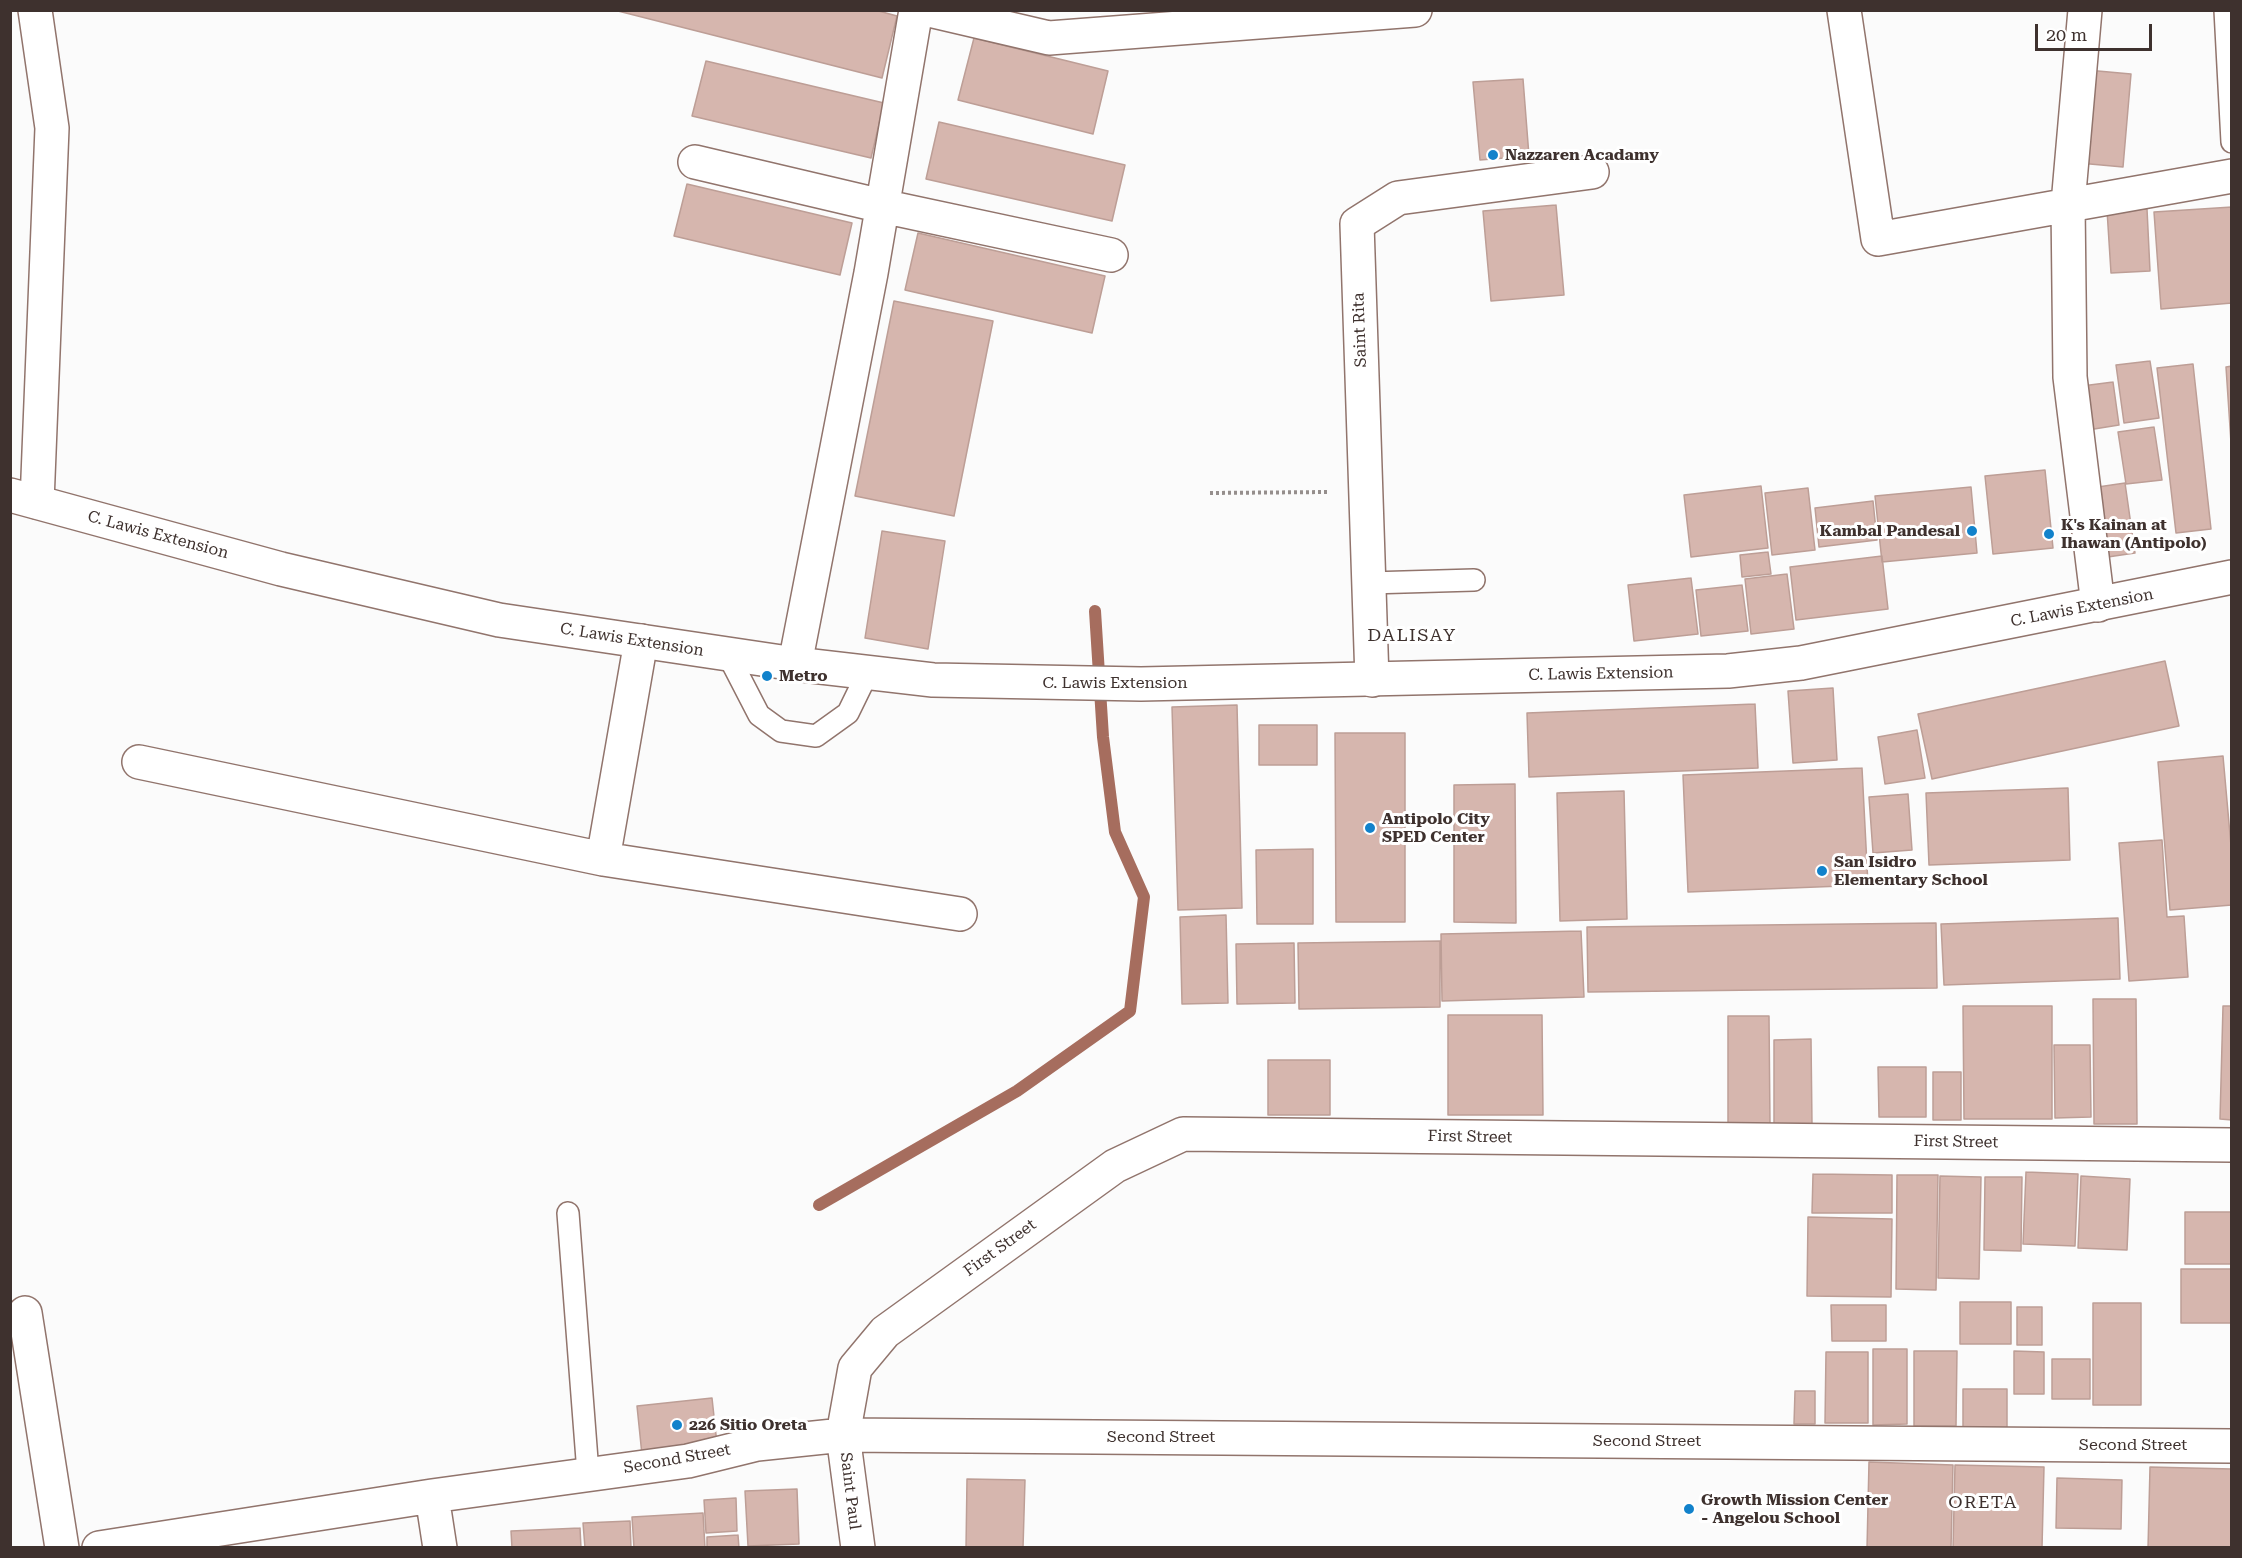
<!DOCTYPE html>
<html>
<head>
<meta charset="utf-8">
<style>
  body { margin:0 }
  #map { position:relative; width:2242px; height:1558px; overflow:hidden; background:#fbfbfb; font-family:"Roboto Serif",serif }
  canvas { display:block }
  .frame { position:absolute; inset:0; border:12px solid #3e312e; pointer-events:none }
  .scale { position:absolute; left:2035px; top:24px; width:117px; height:27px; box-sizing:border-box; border:3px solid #3e312e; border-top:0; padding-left:8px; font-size:18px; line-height:21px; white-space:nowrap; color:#3e312e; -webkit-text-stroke:4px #fff; paint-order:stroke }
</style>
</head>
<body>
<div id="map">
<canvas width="2242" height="1558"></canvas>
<div class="frame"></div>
<div class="scale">20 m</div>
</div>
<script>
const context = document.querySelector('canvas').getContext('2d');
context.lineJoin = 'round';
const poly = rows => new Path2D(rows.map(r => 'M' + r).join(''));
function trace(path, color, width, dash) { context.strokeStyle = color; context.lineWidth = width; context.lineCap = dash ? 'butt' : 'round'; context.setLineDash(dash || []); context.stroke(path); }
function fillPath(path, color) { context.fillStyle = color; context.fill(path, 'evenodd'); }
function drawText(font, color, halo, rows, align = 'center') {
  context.font = font + ' "Roboto Serif",serif'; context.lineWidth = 6; context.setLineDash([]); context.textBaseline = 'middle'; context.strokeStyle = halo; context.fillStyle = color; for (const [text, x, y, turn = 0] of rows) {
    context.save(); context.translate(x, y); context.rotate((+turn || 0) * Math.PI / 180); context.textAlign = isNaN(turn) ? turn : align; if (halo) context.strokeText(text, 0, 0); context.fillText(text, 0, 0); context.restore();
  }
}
trace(poly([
  [819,1205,1017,1091,1130,1011,1144,897,1115,832,1103,737,1095,611]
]), '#a66d5e', 12);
const building = poly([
  [875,10,897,16,882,78,618,11,875,10],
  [974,38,1108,71,1093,134,958,100,974,38],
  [706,61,884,103,871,158,692,116,706,61],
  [2087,70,2131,74,2123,167,2079,163,2087,70],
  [1523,79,1529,156,1480,160,1473,82,1523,79],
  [939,122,1125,165,1112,221,926,179,939,122],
  [687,184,852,223,840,275,674,236,687,184],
  [1556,205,1564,295,1491,301,1483,211,1556,205],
  [2232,207,2232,303,2161,309,2154,212,2232,207],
  [2147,209,2150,271,2111,273,2107,210,2147,209],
  [918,233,1105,276,1092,333,905,290,918,233],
  [894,301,993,321,954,516,855,496,894,301],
  [2150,361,2159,418,2124,423,2116,365,2150,361],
  [2193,364,2211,529,2176,533,2157,368,2193,364],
  [2232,366,2232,458,2226,367,2232,366],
  [2113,382,2119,425,2088,430,2082,386,2113,382],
  [2154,427,2162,480,2126,484,2118,432,2154,427],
  [2045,470,2053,548,1993,554,1985,476,2045,470],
  [2125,483,2135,553,2101,558,2091,488,2125,483],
  [1761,486,1768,548,1691,557,1684,495,1761,486],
  [1971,487,1977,553,1882,562,1875,496,1971,487],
  [1808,488,1815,550,1772,555,1765,493,1808,488],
  [1873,501,1877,540,1819,547,1815,508,1873,501],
  [882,531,945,541,928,649,865,638,882,531],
  [1768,552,1771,574,1742,577,1740,555,1768,552],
  [1882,556,1888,609,1796,620,1790,567,1882,556],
  [1787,574,1794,629,1751,634,1745,579,1787,574],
  [1691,578,1698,634,1634,641,1628,585,1691,578],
  [1742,585,1748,631,1701,636,1696,590,1742,585],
  [2165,661,2179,726,1932,779,1918,714,2165,661],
  [1833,688,1837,760,1793,763,1788,691,1833,688],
  [1755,704,1758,768,1529,777,1527,713,1755,704],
  [1237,705,1242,908,1178,910,1172,707,1237,705],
  [1259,725,1317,725,1317,765,1259,765,1259,725],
  [1917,730,1925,778,1885,784,1878,737,1917,730],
  [1335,733,1405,733,1405,922,1336,922,1335,733],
  [2223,756,2232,857,2232,905,2170,910,2158,762,2223,756],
  [1862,768,1868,885,1688,892,1683,775,1862,768],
  [1515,784,1516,923,1454,922,1454,785,1515,784],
  [2068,788,2070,860,1929,865,1926,793,2068,788],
  [1624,791,1627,919,1560,921,1557,793,1624,791],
  [1908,794,1912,850,1873,853,1869,797,1908,794],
  [2162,840,2167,917,2184,916,2188,977,2129,981,2119,843,2162,840],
  [1313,849,1313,924,1257,924,1256,850,1313,849],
  [1226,915,1228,1003,1182,1004,1180,917,1226,915],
  [2118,918,2120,979,1944,985,1941,924,2118,918],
  [1936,923,1937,988,1588,992,1587,927,1936,923],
  [1581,931,1584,997,1442,1001,1441,934,1581,931],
  [1440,941,1440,1007,1299,1009,1298,943,1440,941],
  [1294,943,1295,1003,1237,1004,1236,944,1294,943],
  [2093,999,2136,999,2137,1124,2094,1124,2093,999],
  [1963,1006,2052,1006,2052,1119,1964,1119,1963,1006],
  [2223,1006,2232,1006,2232,1120,2220,1119,2223,1006],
  [1448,1015,1542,1015,1543,1115,1448,1115,1448,1015],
  [1728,1016,1769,1016,1770,1125,1728,1125,1728,1016],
  [1811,1039,1812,1125,1774,1125,1774,1040,1811,1039],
  [2054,1045,2090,1045,2091,1117,2055,1118,2054,1045],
  [1268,1060,1330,1060,1330,1115,1268,1115,1268,1060],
  [1878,1067,1926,1067,1926,1117,1879,1117,1878,1067],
  [1933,1072,1961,1072,1961,1120,1933,1120,1933,1072],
  [2026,1172,2078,1174,2075,1246,2023,1244,2026,1172],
  [1813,1174,1892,1175,1892,1213,1812,1213,1813,1174],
  [1897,1175,1938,1175,1936,1290,1896,1289,1897,1175],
  [1940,1176,1981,1177,1979,1279,1938,1278,1940,1176],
  [2081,1176,2130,1179,2127,1250,2078,1248,2081,1176],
  [1985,1177,2022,1177,2021,1251,1984,1250,1985,1177],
  [2185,1212,2232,1212,2232,1264,2185,1264,2185,1212],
  [1808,1217,1892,1219,1891,1297,1807,1296,1808,1217],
  [2181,1269,2232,1269,2232,1323,2181,1323,2181,1269],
  [1960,1302,2011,1302,2011,1344,1960,1344,1960,1302],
  [2093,1303,2141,1303,2141,1405,2093,1405,2093,1303],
  [1831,1305,1886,1305,1886,1341,1832,1341,1831,1305],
  [2017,1307,2042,1307,2042,1345,2017,1345,2017,1307],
  [1873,1349,1907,1349,1907,1424,1873,1425,1873,1349],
  [1914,1351,1957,1351,1956,1426,1914,1426,1914,1351],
  [2014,1351,2044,1352,2044,1394,2014,1394,2014,1351],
  [1826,1352,1868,1352,1868,1423,1825,1423,1826,1352],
  [2052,1359,2090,1359,2090,1399,2052,1399,2052,1359],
  [1963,1389,2007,1389,2007,1438,1963,1438,1963,1389],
  [1795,1391,1815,1391,1815,1424,1794,1424,1795,1391],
  [712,1398,717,1444,642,1455,637,1406,712,1398],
  [1869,1462,1953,1465,1951,1548,1867,1548,1869,1462],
  [1955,1465,2044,1467,2042,1548,1953,1548,1955,1465],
  [2150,1467,2232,1469,2232,1548,2148,1548,2150,1467],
  [2057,1478,2122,1480,2121,1529,2056,1528,2057,1478],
  [967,1479,1025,1480,1023,1548,966,1548,967,1479],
  [797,1489,799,1544,748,1546,745,1491,797,1489],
  [736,1498,737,1531,706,1533,704,1500,736,1498],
  [703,1513,705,1548,634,1548,632,1517,703,1513],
  [630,1521,631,1548,585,1548,583,1523,630,1521],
  [580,1528,581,1548,512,1548,511,1531,580,1528],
  [738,1535,739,1548,707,1548,707,1537,738,1535]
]);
fillPath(building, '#d6b6ae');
trace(building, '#bd9e96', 1.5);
const service = poly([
  [2225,10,2232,142],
  [1369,583,1474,580],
  [728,655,759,715,781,731,816,736,848,713,868,672],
  [568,1213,588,1473]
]);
const minor = poly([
  [35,10,52,128,37,502],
  [929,10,1049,38,1415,10],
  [1844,10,1878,239,2232,176],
  [2085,10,2068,204,2070,377,2098,605],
  [695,162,882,206,1111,255],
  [795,664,871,273,916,10],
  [1372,680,1357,224,1398,198,1592,172],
  [139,762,603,859,960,914],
  [603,859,641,641],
  [25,1313,62,1548],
  [432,1496,440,1548],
  [99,1548,432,1496,688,1461,757,1444,843,1435,2232,1446],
  [858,1548,843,1435,855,1368,885,1332,1115,1166,1183,1134,2232,1145]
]);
const tertiary = poly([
  [10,495,281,569,499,620,795,664,933,680,1141,684,1728,671,1801,663,2232,577]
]);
trace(service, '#91746c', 24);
trace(minor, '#91746c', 36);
trace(tertiary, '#91746c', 36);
trace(poly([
  [1210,493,1329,492]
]), '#958e8c', 4, [3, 3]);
trace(service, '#fff', 21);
trace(minor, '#fff', 33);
trace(tertiary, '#fff', 33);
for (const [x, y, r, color] of [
  [1493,155,6,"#1282cb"],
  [1972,531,6,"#1282cb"],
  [2049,534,6,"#1282cb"],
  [767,676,6,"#1282cb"],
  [1370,828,6,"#1282cb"],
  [1822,871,6,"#1282cb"],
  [677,1425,6,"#1282cb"],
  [1689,1509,6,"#1282cb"]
]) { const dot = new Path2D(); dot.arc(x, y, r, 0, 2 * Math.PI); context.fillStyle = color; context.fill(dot); trace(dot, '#fff', 2); }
drawText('bold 16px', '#3e312e', '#fff', [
  ["Nazzaren Acadamy",1505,155],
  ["K's Kainan at",2061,525],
  ["Ihawan (Antipolo)",2061,543],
  ["Kambal Pandesal",1960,531,"right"],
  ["Metro",779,676],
  ["Antipolo City",1382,819],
  ["SPED Center",1382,837],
  ["San Isidro",1834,862],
  ["Elementary School",1834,880],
  ["226 Sitio Oreta",689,1425],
  ["Growth Mission Center",1701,1500],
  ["- Angelou School",1701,1518]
], 'left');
drawText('16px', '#3e312e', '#fff', [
  ["Saint Rita",1360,330,-92],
  ["C. Lawis Extension",158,535,15],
  ["C. Lawis Extension",2082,608,-11],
  ["C. Lawis Extension",632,640,9],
  ["C. Lawis Extension",1601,674,-1],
  ["C. Lawis Extension",1115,683],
  ["First Street",1470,1137,1],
  ["First Street",1956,1142,1],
  ["First Street",1000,1248,-36],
  ["Second Street",1161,1437],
  ["Second Street",1647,1441],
  ["Second Street",2133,1445],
  ["Second Street",677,1459,-10],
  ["Saint Paul",850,1491,83]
]);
context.letterSpacing = '1.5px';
drawText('18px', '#3e312e', '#fff', [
  ["DALISAY",1412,636],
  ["ORETA",1983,1503]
]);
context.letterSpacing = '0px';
</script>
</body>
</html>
